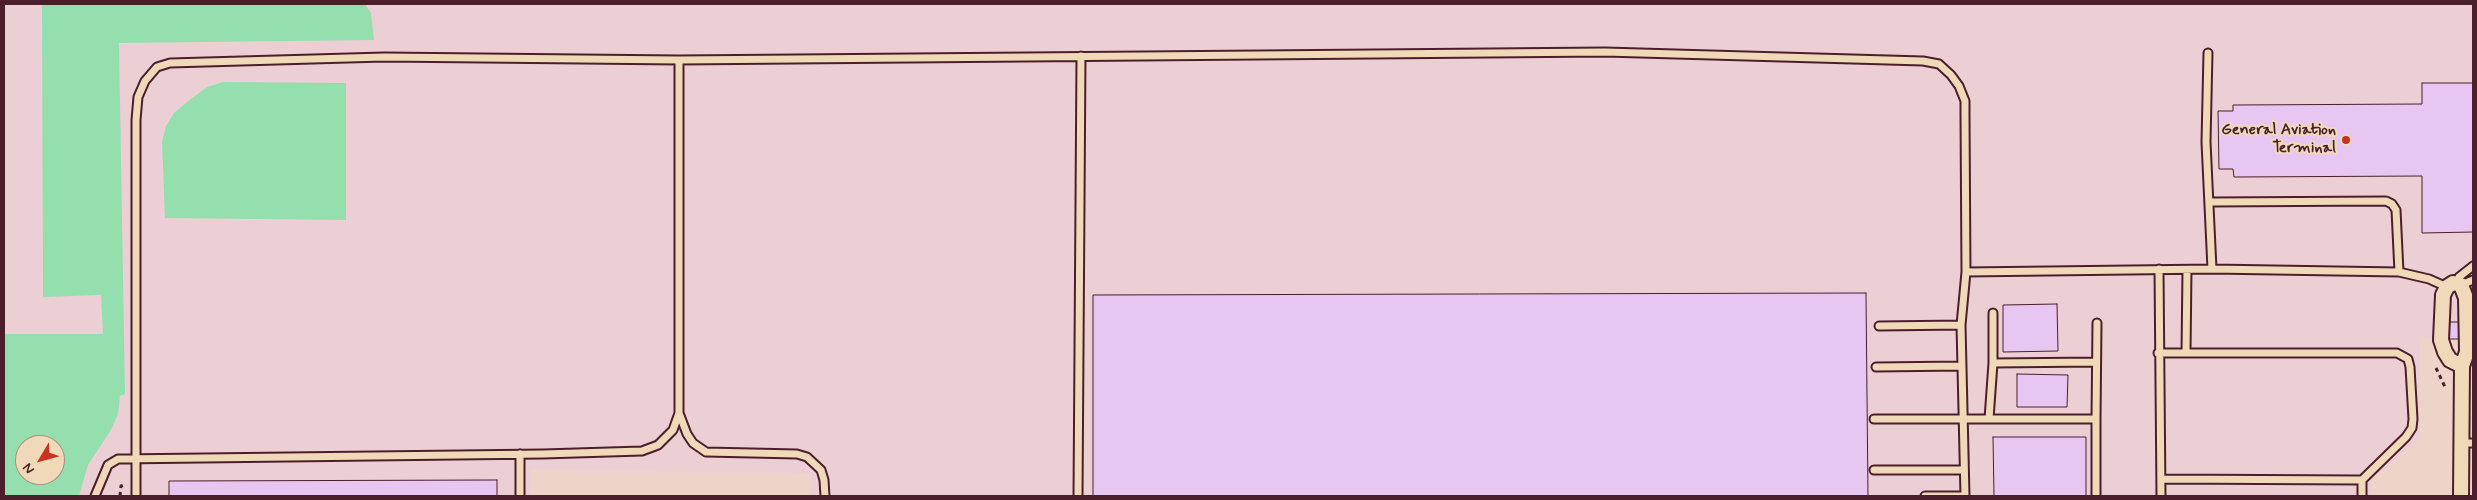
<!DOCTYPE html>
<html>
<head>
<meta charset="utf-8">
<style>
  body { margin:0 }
  #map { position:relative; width:2477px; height:500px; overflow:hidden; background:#eed3c9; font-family:Mynerve,sans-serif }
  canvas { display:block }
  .frame { position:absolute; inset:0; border:5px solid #4a1f2b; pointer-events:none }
  .north { position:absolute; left:15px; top:435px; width:50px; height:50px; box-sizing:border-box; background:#f0d9b8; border:1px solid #ae8f80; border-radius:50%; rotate:233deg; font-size:14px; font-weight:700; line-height:20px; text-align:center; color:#4a1f2b }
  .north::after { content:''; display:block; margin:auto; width:18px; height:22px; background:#c8321e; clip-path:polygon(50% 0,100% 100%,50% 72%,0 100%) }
</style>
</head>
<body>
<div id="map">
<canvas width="2477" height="500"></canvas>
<div class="frame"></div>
<div class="north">N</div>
</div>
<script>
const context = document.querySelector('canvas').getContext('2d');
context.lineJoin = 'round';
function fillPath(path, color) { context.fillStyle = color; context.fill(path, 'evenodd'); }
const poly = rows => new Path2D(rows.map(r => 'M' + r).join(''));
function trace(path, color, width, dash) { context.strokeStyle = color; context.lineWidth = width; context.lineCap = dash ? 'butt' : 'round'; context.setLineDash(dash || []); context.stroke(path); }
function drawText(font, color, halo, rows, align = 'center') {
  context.font = font + ' Mynerve,sans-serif'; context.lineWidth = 4; context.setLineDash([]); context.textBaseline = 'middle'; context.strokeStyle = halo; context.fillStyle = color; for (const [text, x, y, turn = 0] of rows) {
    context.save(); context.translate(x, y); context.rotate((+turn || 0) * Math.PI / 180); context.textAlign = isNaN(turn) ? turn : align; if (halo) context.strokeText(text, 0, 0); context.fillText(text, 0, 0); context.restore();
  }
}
fillPath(poly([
  [4,4,2473,4,2473,322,2449,322,2448,340,2420,337,2420,439,2371,479,2371,496,810,496,809,473,531,470,530,496,4,496],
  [25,445,55,445,55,475,25,475]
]), '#eccfd5');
fillPath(poly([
  [42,4,365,4,371,13,374,40,119,43,125,394,120,396,118,414,111,430,88,465,79,496,4,496,4,334,103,334,101,295,43,297],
  [25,445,55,445,55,475,25,475],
  [223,82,346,83,346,220,165,218,162,142,166,126,174,113,191,99,207,87]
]), '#95dfae');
const building = poly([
  [2422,83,2473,83,2473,232,2422,233,2422,176,2234,177,2233,169,2219,169,2218,111,2233,111,2233,105,2422,104,2422,83],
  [1866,293,1868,496,1093,496,1093,295,1866,293],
  [2057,304,2058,351,2003,352,2003,305,2057,304],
  [2449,322,2460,322,2459,339,2449,339,2449,322],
  [2017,374,2068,375,2067,407,2017,407,2017,374],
  [1993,437,2086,437,2086,496,1994,496,1993,437],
  [497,480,497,496,169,496,169,481,497,480]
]);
fillPath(building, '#e8c6f2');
trace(building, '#4a1f2b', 1);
const lane = poly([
  [2208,53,2206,142,2212,269,2399,272,2429,279,2447,287],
  [2210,202,2386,201,2392,204,2396,210,2399,272],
  [2159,269,2161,496],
  [1966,272,2212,269],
  [2456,283,2459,277,2473,266],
  [2461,285,2473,280],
  [1879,326,1961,325],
  [2186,352,2187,270],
  [2158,353,2397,353,2408,359,2410,367,2413,419,2412,428,2406,437,2362,480,2161,479],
  [1993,363,1993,313],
  [1876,367,1961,366],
  [679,413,687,434,693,443,706,452,797,454,807,457,821,470,824,480,825,496],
  [1874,419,1989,419,1993,363,2096,362],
  [1989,419,2096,419,2096,496],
  [2096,419,2097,323],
  [2463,443,2473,443],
  [1874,470,1964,470],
  [2362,480,2362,496],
  [95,496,108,465,118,459,543,454,642,451,658,445,673,430,679,413,679,60],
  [136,496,136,120,138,97,145,81,157,67,170,63,384,57,679,60,1605,52,1923,61,1939,64,1951,75,1959,86,1965,101,1965,115,1966,272,1961,325,1965,496],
  [520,496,520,454],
  [1078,496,1081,56],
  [1925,496,1965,496]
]);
const street = poly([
  [2461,496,2462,366,2467,352,2466,298,2461,285,2453,283,2447,287,2443,295,2441,340,2445,352,2450,360,2462,366]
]);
trace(lane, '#4a1f2b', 11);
trace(street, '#4a1f2b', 18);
trace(poly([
  [2436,368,2446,389],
  [120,496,121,486,126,484]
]), '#4a1f2b', 3, [4, 4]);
trace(lane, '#f0d9b8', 7);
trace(street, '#f0d9b8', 14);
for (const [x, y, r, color] of [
  [2346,140,5,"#c8321e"]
]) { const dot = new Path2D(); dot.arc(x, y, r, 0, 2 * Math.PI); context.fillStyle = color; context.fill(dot); trace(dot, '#f0d9b8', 2); }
drawText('bold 16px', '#4a1f2b', '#f0d9b8', [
  ["General Aviation",2336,131],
  ["Terminal",2336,149]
], 'right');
</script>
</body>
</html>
